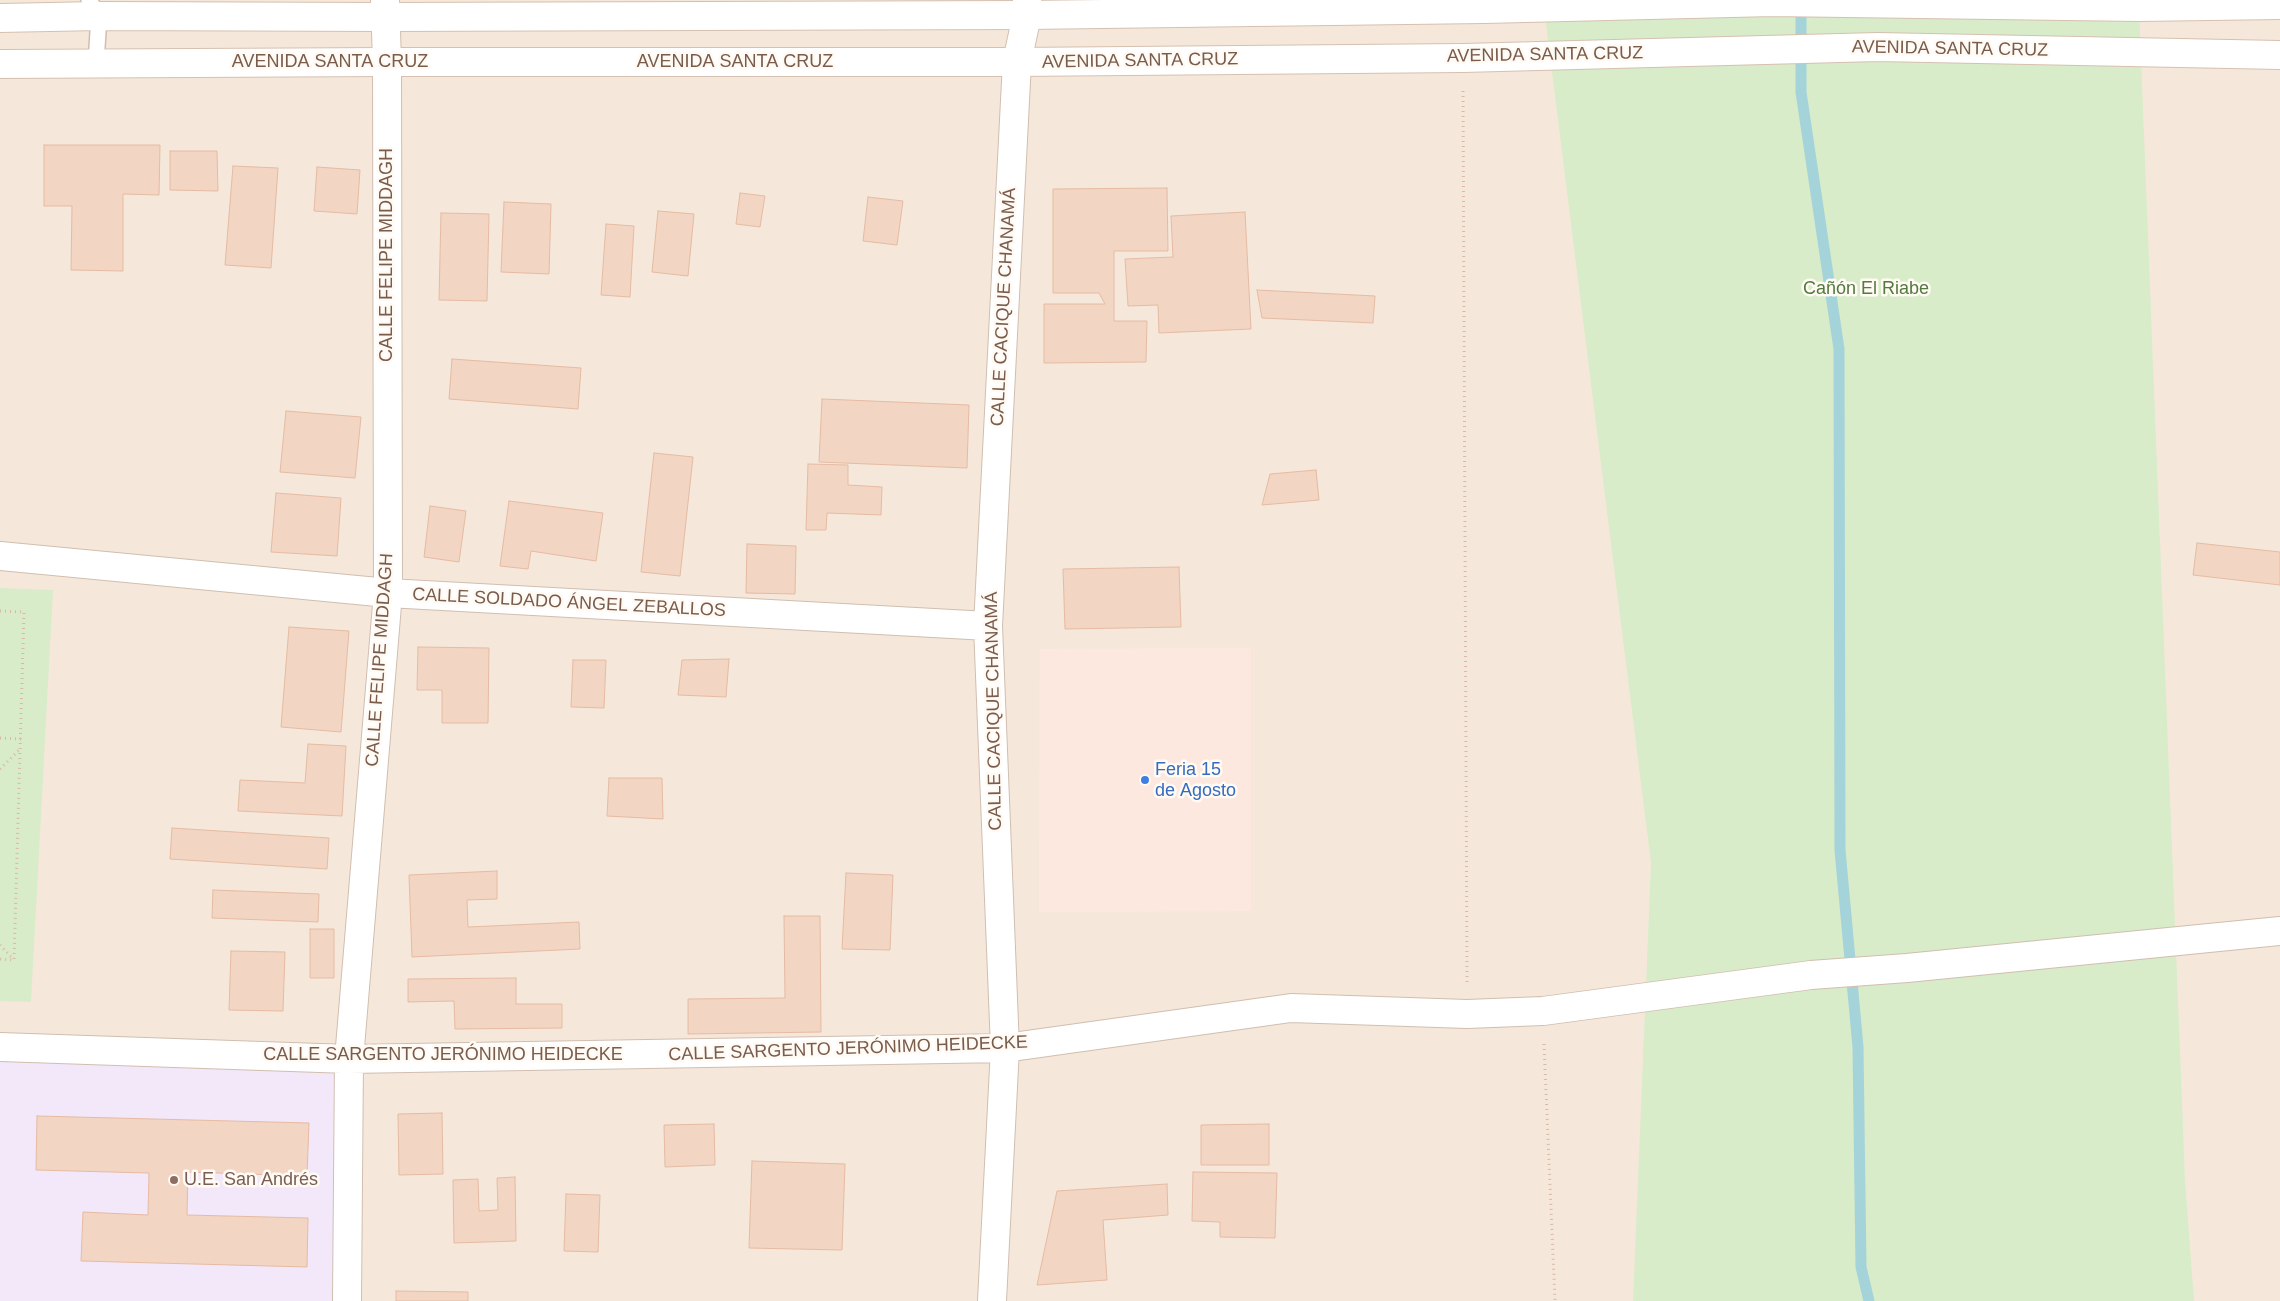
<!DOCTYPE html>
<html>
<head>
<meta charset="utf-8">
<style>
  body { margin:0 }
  canvas { display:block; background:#fdf6ec }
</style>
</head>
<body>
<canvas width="2280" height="1301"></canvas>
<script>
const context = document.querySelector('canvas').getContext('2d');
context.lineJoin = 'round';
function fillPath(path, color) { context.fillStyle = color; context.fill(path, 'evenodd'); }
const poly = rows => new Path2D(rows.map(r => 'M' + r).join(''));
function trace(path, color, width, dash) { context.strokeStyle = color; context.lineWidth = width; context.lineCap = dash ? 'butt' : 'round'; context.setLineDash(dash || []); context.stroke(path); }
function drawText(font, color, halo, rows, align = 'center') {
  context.font = font + ' Helvetica,sans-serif'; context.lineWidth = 5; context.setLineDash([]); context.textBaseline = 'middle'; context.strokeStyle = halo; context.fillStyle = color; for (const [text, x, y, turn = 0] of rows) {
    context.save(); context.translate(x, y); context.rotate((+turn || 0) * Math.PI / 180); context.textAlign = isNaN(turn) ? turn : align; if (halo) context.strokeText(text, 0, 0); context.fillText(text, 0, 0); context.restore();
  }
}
fillPath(poly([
  [0,0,2280,0,2280,1301,0,1301]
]), '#f5e8da');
fillPath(poly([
  [1251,648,1251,911,1039,912,1040,649]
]), '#fde8e0');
fillPath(poly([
  [0,1047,349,1059,347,1301,0,1301]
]), '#f3e8fa');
fillPath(poly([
  [2139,7,2185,1180,2194,1301,1633,1301,1651,863,1544,8],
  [0,588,53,590,31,1002,0,1001]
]), '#d8ecc9');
trace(poly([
  [1801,2,1801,92,1839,349,1840,850,1858,1047,1861,1267,1869,1301]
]), '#a5d3da', 11);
const building = poly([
  [44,145,160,145,159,195,123,194,123,271,71,270,72,206,44,206,44,145],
  [170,151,217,151,218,191,170,190,170,151],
  [233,166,278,168,271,268,225,265,233,166],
  [317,167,360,170,357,214,314,211,317,167],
  [1167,188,1168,251,1114,251,1114,321,1147,321,1146,362,1044,363,1044,304,1105,304,1099,293,1053,293,1053,189,1167,188],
  [740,193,765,196,760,227,736,224,740,193],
  [868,197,903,201,897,245,863,241,868,197],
  [504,202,551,204,549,274,501,272,504,202],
  [658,211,694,214,688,276,652,272,658,211],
  [1245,212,1251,329,1159,333,1158,305,1128,306,1125,259,1173,257,1171,216,1245,212],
  [441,213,489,214,487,301,439,300,441,213],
  [606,224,634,226,630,297,601,295,606,224],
  [1257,290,1375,296,1373,323,1262,318,1257,290],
  [452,359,581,368,578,409,449,399,452,359],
  [822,399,969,405,967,468,819,462,822,399],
  [286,411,361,417,355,478,280,472,286,411],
  [654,453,693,457,680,576,641,572,654,453],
  [808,464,848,465,848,485,882,487,881,515,827,513,826,530,806,530,808,464],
  [1316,470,1319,500,1262,505,1270,474,1316,470],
  [276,493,341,498,337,556,271,552,276,493],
  [509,501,603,513,596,561,531,551,528,569,500,566,509,501],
  [430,506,466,511,459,562,424,557,430,506],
  [2197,543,2280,552,2280,585,2193,575,2197,543],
  [747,544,796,546,795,594,746,593,747,544],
  [1179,567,1181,627,1065,629,1063,569,1179,567],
  [289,627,349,631,341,732,281,727,289,627],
  [418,647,489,648,488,723,442,723,442,690,417,690,418,647],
  [729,659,726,697,678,695,682,660,729,659],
  [573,660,606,660,604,708,571,707,573,660],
  [308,744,346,746,342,816,238,811,240,780,305,783,308,744],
  [609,778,662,778,663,819,607,816,609,778],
  [172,828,329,838,327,869,170,859,172,828],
  [497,871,497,899,467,900,468,927,579,922,580,949,412,957,409,875,497,871],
  [846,873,893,875,890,950,842,949,846,873],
  [213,890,319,894,318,922,212,918,213,890],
  [784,916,820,916,821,1032,688,1034,688,999,785,998,784,916],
  [310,929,334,929,334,978,310,978,310,929],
  [231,951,285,952,283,1011,229,1010,231,951],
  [516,978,516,1004,562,1004,562,1028,455,1029,454,1001,408,1002,408,979,516,978],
  [442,1113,443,1174,399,1175,398,1114,442,1113],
  [37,1116,309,1123,307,1176,188,1172,187,1215,308,1218,307,1267,81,1261,83,1212,148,1215,149,1173,36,1170,37,1116],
  [714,1124,715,1165,665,1167,664,1125,714,1124],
  [1269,1124,1269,1165,1201,1165,1201,1125,1269,1124],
  [752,1161,845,1164,842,1250,749,1248,752,1161],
  [1193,1172,1277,1173,1275,1238,1220,1237,1220,1222,1192,1221,1193,1172],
  [515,1177,516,1241,454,1243,453,1180,478,1179,479,1211,498,1210,497,1178,515,1177],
  [1167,1184,1168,1215,1103,1220,1107,1280,1037,1285,1057,1191,1167,1184],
  [566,1194,600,1195,598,1252,564,1251,566,1194],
  [396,1291,468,1292,468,1301,396,1301,396,1291]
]);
fillPath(building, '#f3d5c3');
trace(building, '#e6bba3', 1);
const service = poly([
  [89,0,99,16,96,63]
]);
const minor = poly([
  [0,556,388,593,988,626],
  [0,1047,349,1059,1005,1048,1291,1008,1467,1014,1543,1011,1811,975,1907,968,2280,931],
  [347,1301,349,1059,388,593,387,62,385,0],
  [992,1301,1005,1048,988,626,1017,62,1027,15,1027,0]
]);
const secondary = poly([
  [0,18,99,16,384,17,1027,15,1484,9,1773,2,2139,7,2280,5],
  [0,64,387,62,1017,62,1463,58,1878,47,2280,55]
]);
trace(service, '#d1beb0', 18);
trace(minor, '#d1beb0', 30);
trace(secondary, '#d6c0b0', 30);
trace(poly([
  [1463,91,1467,982],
  [0,611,24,612,14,960,0,959],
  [0,738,21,739],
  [0,769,19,750],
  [0,945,13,959],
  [1544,1044,1555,1301]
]), '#d9b8a5', 3, [1, 4]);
trace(service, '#fff', 15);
trace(minor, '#fff', 28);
trace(secondary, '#fff', 28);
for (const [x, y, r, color] of [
  [1145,780,5,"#3f7fe0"],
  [174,1180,5,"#8d6e63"]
]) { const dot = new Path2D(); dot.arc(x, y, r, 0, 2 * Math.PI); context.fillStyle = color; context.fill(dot); trace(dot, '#fffaf3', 2); }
drawText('18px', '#7a5c4d', '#fffaf3', [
  ["AVENIDA SANTA CRUZ",1950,49,1],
  ["AVENIDA SANTA CRUZ",1545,55,-1],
  ["AVENIDA SANTA CRUZ",1140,61,-1],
  ["AVENIDA SANTA CRUZ",330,62],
  ["AVENIDA SANTA CRUZ",735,62],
  ["CALLE FELIPE MIDDAGH",387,255,-90],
  ["CALLE CACIQUE CHANAMÁ",1004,307,-87],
  ["CALLE SOLDADO ÁNGEL ZEBALLOS",569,603,3],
  ["CALLE FELIPE MIDDAGH",380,660,-86],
  ["CALLE CACIQUE CHANAMÁ",994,711,-91],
  ["CALLE SARGENTO JERÓNIMO HEIDECKE",848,1049,-2],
  ["CALLE SARGENTO JERÓNIMO HEIDECKE",443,1055]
]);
drawText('18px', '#537a41', '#fffaf3', [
  ["Cañón El Riabe",1866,289]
]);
drawText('18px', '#366cbe', '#fffaf3', [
  ["Feria 15",1155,770],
  ["de Agosto",1155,791]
], 'left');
drawText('18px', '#785e54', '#fffaf3', [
  ["U.E. San Andrés",184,1180]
], 'left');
</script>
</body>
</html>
